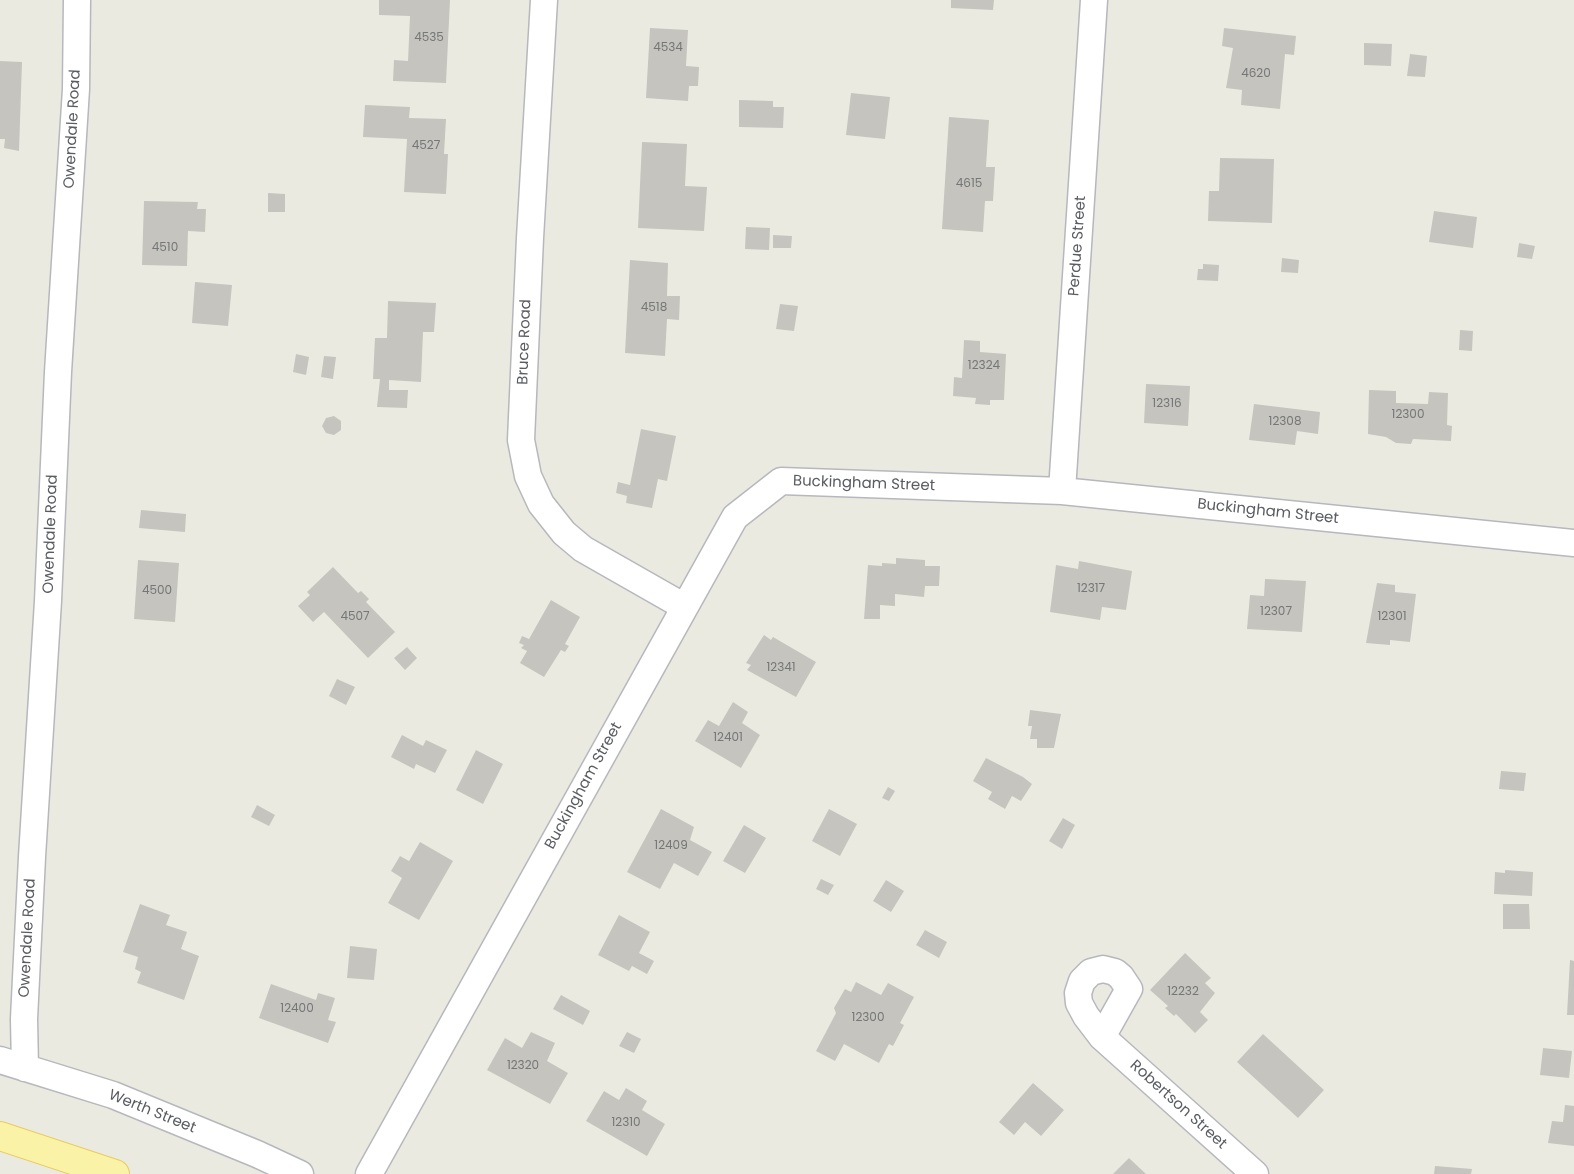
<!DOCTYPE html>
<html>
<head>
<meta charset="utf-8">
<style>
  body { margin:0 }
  canvas { display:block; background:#ebeae0 }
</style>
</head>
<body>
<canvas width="1574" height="1174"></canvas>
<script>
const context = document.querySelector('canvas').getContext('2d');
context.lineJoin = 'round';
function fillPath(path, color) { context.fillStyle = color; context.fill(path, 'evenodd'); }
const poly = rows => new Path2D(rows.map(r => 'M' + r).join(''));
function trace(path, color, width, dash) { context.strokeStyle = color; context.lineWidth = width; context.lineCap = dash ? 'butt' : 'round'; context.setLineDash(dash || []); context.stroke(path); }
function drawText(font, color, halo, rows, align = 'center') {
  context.font = font + ' Poppins,sans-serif'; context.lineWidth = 4; context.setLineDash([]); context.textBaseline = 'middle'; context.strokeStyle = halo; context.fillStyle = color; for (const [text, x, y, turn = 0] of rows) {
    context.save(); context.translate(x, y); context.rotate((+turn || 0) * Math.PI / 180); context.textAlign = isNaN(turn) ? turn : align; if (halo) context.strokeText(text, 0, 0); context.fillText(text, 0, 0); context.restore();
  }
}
fillPath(poly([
  [379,0,450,0,446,83,393,81,394,60,408,61,410,16,379,15],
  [951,0,994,0,993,10,951,8],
  [650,28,688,30,686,66,699,67,698,86,689,86,688,101,646,98],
  [1224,28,1296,36,1294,55,1285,54,1280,109,1241,105,1242,90,1226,88,1233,48,1222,46],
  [1364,43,1392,44,1391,66,1364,65],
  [1410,54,1427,56,1425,77,1407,76],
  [0,61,22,62,19,151,4,148,5,139,0,139],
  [851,93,890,97,885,139,846,135],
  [739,100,773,101,773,107,784,107,783,128,739,127],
  [365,105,410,107,409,118,446,119,444,154,448,154,446,194,404,192,407,139,363,137],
  [949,117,989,120,986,167,995,167,993,201,985,201,983,232,942,229],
  [642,142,687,144,685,186,707,187,704,231,638,228],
  [1220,158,1274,159,1272,223,1208,221,1209,191,1219,191],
  [268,193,285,194,285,212,268,212],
  [144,201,198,202,197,209,206,209,205,232,188,231,187,266,142,265],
  [1434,211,1477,217,1473,248,1429,242],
  [746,227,770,228,769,250,745,249],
  [773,235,792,236,791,248,773,248],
  [1519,243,1535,246,1532,259,1517,257],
  [1282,258,1299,260,1298,273,1281,272],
  [630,260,668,263,667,296,680,296,679,320,667,319,665,356,625,353],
  [1203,264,1219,265,1218,281,1197,280,1198,269,1203,269],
  [195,282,232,285,228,326,192,323],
  [388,301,436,303,434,332,423,332,421,382,389,380,389,390,408,390,407,408,377,407,380,379,373,379,375,338,387,338],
  [780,304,798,306,794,331,776,329],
  [1460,330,1473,331,1472,351,1459,350],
  [964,340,980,341,980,352,1006,354,1004,400,990,400,990,405,975,404,976,398,953,396,954,377,962,378],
  [296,354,309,357,306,375,293,372],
  [324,356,336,357,333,379,321,377],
  [1146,384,1190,386,1188,426,1144,423],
  [1369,390,1396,391,1396,403,1428,404,1429,392,1448,393,1447,425,1452,426,1451,441,1413,439,1411,444,1396,443,1386,437,1368,434],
  [1254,404,1320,412,1318,434,1297,431,1295,445,1249,440],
  [334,416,341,421,341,430,334,435,326,433,322,426,326,418],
  [641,429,676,436,667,481,658,479,652,508,626,503,627,496,616,493,618,482,630,485],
  [141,510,186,514,185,532,139,528],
  [896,558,925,560,925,566,940,566,939,586,925,586,924,597,895,594,895,606,880,605,880,619,864,619,868,565,882,566,882,563,896,564],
  [138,560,179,563,175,622,134,619],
  [1079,561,1132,571,1126,610,1102,607,1100,620,1050,612,1056,565,1078,569],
  [333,567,358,593,361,591,369,599,366,602,395,632,368,658,324,612,313,622,298,606,310,595,307,592],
  [1265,579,1306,581,1302,632,1247,629,1250,595,1264,596],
  [1377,583,1395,585,1395,592,1416,594,1410,642,1390,640,1390,645,1366,643],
  [551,600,580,617,565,644,569,646,565,652,561,650,544,677,520,663,527,651,521,648,524,645,519,643,522,636,529,639],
  [764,635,771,640,773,637,816,662,796,697,747,670,751,665,746,663],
  [407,647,417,658,405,670,394,658],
  [337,679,355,687,346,705,329,696],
  [733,702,748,712,742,723,760,735,741,768,695,741,708,720,719,726],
  [1030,710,1061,714,1054,748,1037,748,1037,739,1030,739,1032,726,1028,726],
  [402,735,423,746,426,740,447,750,435,773,416,764,414,769,391,757],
  [476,750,503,764,483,804,456,790],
  [986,758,1023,777,1032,784,1021,801,1012,796,1005,809,988,799,992,792,973,781],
  [1501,771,1526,773,1524,791,1499,789],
  [888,787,895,791,889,801,882,798],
  [257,805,275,815,269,826,251,817],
  [661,809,694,827,690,840,712,852,698,876,674,863,660,889,627,872],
  [829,809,857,824,840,856,812,841],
  [1063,818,1075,825,1062,849,1049,841],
  [744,825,766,838,745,873,723,861],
  [420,842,453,861,419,920,388,903,402,878,391,871,400,856,409,861],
  [1505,870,1533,872,1532,896,1494,894,1495,872,1505,873],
  [821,879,834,885,828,895,816,889],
  [886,880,904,891,891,912,873,901],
  [140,904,170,915,166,925,187,932,181,949,199,956,184,1000,137,983,141,972,135,969,138,957,123,952],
  [1503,904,1529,904,1530,929,1503,929],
  [619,915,650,932,639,953,654,961,647,974,632,966,629,971,598,955],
  [925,930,947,942,939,958,916,945],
  [350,946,377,949,374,980,347,978],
  [1185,953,1211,978,1205,983,1215,993,1200,1012,1208,1020,1195,1033,1176,1014,1174,1016,1165,1008,1168,1006,1150,990],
  [1570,960,1574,961,1574,1015,1567,1015],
  [856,982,881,995,888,983,914,997,900,1023,904,1025,893,1046,889,1044,879,1063,844,1044,835,1061,816,1051,836,1013,834,1008,845,989,851,992],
  [271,984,316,1000,318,993,335,998,328,1020,336,1022,328,1043,259,1018],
  [561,995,590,1011,583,1025,553,1009],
  [531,1032,555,1043,547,1061,568,1073,550,1104,487,1070,505,1038,522,1048],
  [627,1032,641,1039,634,1053,619,1046],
  [1263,1034,1324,1090,1298,1118,1237,1062],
  [1543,1048,1572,1051,1569,1078,1540,1075],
  [1033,1083,1064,1110,1041,1136,1025,1122,1014,1135,999,1122],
  [626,1088,647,1101,642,1110,665,1124,647,1156,586,1121,604,1091,619,1100],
  [1565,1105,1574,1106,1574,1146,1548,1143,1552,1121,1563,1122],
  [1129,1158,1146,1174,1113,1174],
  [1435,1166,1472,1169,1471,1174,1434,1174]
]), '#c6c4be');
const minor = poly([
  [544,0,530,238,521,440,528,476,541,504,564,533,583,549,683,606],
  [1062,491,1094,0],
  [1102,1037,1129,989,1121,977,1115,972,1103,969,1091,972,1082,981,1078,993,1079,1003,1086,1016,1102,1037,1255,1174],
  [0,1060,113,1095,257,1154,300,1174],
  [25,1068,24,1019,32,857,48,601,58,372,76,89,77,0],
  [369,1174,735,517,781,481,1062,491,1574,543]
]);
const major = poly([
  [0,1136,115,1174]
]);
trace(minor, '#b6b8bd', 29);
trace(major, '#e9cc5c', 30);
trace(minor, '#fff', 26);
trace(major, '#faf3a7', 28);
drawText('12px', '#747678', null, [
  ["4535",429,38],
  ["4534",668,48],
  ["4620",1256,74],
  ["4527",426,146],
  ["4615",969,184],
  ["4510",165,248],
  ["4518",654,308],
  ["12324",984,366],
  ["12316",1167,404],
  ["12300",1408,415],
  ["12308",1285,422],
  ["12317",1091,589],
  ["4500",157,591],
  ["12307",1276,612],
  ["4507",355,617],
  ["12301",1392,617],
  ["12341",781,668],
  ["12401",728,738],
  ["12409",671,846],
  ["12232",1183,992],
  ["12400",297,1009],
  ["12300",868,1018],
  ["12320",523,1066],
  ["12310",626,1123]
]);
drawText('15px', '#595c61', '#fff', [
  ["Owendale Road",73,129,-87],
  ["Perdue Street",1078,246,-86],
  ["Bruce Road",525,342,-88],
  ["Buckingham Street",864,484,2],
  ["Buckingham Street",1268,512,6],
  ["Owendale Road",51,534,-88],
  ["Buckingham Street",584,786,-61],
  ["Owendale Road",28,938,-87],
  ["Robertson Street",1178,1105,42],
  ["Werth Street",152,1112,22]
]);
</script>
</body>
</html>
